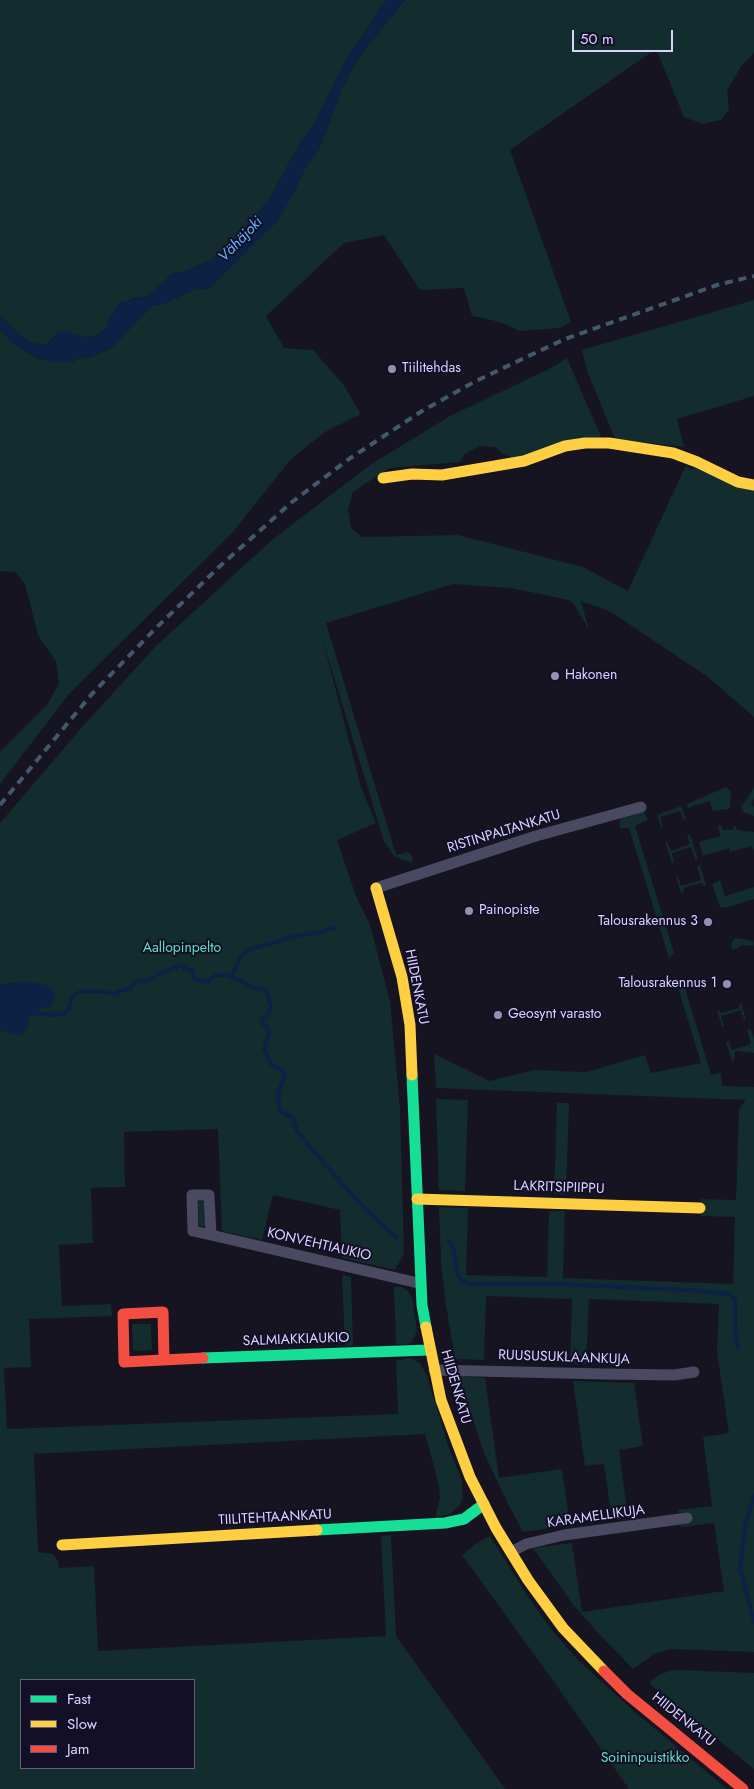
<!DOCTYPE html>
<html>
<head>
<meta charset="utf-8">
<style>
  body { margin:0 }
  #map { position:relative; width:754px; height:1789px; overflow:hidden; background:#161421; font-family:Jost,sans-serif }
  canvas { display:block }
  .legend { position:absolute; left:20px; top:1679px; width:175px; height:90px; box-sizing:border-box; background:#130f26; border:1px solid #625e7d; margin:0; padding:6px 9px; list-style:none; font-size:15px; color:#d9d4ff }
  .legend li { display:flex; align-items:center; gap:10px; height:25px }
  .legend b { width:25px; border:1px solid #625e7d }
  .scale { position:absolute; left:572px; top:30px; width:101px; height:22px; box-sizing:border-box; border:2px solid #d9d4ff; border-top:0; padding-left:6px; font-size:15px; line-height:18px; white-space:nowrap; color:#d9d4ff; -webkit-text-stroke:4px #130f26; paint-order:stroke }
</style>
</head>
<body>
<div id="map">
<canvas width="754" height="1789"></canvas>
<ul class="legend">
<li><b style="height:6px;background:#16e098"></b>Fast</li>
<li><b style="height:6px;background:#ffcf43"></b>Slow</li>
<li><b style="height:6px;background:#f24e42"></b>Jam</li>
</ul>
<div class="scale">50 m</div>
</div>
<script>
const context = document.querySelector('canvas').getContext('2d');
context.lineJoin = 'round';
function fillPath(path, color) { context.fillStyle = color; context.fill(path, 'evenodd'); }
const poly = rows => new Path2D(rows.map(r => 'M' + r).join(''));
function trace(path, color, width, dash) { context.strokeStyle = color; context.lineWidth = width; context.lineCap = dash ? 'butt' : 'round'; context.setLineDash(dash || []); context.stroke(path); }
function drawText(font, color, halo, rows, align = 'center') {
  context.font = font + ' Jost,sans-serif'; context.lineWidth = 4; context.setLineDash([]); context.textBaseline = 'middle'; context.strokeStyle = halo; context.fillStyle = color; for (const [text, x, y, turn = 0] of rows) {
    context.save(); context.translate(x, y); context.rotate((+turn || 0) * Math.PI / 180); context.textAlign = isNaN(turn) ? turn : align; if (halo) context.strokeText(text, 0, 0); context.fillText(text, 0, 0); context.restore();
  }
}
fillPath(poly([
  [0,0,387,0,380,7,369,26,349,54,314,124,301,141,270,198,239,235,212,260,186,271,172,274,148,296,131,299,110,316,106,328,99,334,86,338,71,333,55,335,48,344,39,344,31,342,16,332,0,315],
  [406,0,754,0,754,53,742,65,727,90,729,109,721,120,703,124,684,117,656,49,510,150,571,322,560,328,519,331,500,322,472,316,464,288,420,290,384,235,344,243,266,316,284,348,313,350,343,384,361,414,325,432,291,459,232,533,69,694,0,784,0,752,47,705,59,684,56,662,38,635,25,584,15,572,0,571,0,330,16,346,39,359,72,362,80,358,89,358,112,347,152,306,163,304,196,289,208,288,218,280,231,266,275,223,294,193,303,172,320,147,343,86,358,58,402,3],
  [754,300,754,396,677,419,684,447,615,439,587,371,582,350],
  [567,358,602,439,513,458,503,454,495,447,480,446,465,454,460,462,389,468,353,492,348,510,351,528,362,537,458,535,583,567,628,591,686,465,692,470,694,467,754,489,754,717,708,677,611,612,581,601,589,630,573,603,569,600,511,588,453,584,326,623,396,855,408,852,412,856,413,862,405,861,394,856,384,841,323,641,361,787,376,823,337,840,356,896,370,925,390,1001,400,1108,404,1254,395,1270,342,1258,340,1210,273,1195,262,1240,222,1231,218,1129,124,1132,125,1187,91,1188,93,1243,59,1245,62,1306,111,1304,112,1316,29,1319,31,1367,4,1368,7,1429,398,1414,396,1361,411,1358,420,1363,427,1376,448,1445,462,1481,463,1497,460,1505,450,1514,436,1517,437,1509,440,1498,439,1485,425,1434,34,1454,38,1552,53,1554,58,1561,59,1568,94,1566,98,1651,386,1636,381,1536,391,1535,396,1636,505,1789,0,1789,0,823,82,727,156,646,272,540,370,465,450,416,551,368],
  [21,1680,194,1680,194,1768,21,1768],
  [726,787,731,792,730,807,728,809,713,811,710,801,688,808,687,804],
  [754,788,754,799,751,804,754,807,754,816,743,812,741,807],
  [681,806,686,819,683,820,680,811,660,817,663,827,661,827,657,815],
  [643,811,648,820,635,826,674,953,669,958,629,828,620,828,619,824,620,820,625,816],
  [721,825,723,830,732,830,735,825,737,830,754,832,754,851,752,846,730,852,729,848,703,856,699,842,720,836,718,826],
  [690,834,698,860,695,860,691,847,672,853,674,863,672,863,665,842,667,841,671,851,690,844,687,835],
  [700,865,706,885,703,886,702,883,683,888,684,892,681,893,676,877,678,876,681,886,701,880,697,866],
  [720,880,725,896,754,887,754,899,725,908,720,907,712,884],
  [736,938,753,941,754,946,742,945,734,950,731,947,732,941],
  [675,978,682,978,711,1075,721,1073,722,1086,754,1087,754,1652,670,1649,654,1654,633,1669,600,1635,574,1606,533,1548,572,1543,582,1612,724,1591,714,1523,681,1527,680,1525,688,1524,686,1512,679,1513,678,1510,712,1506,703,1437,729,1433,717,1352,719,1304,589,1299,586,1364,570,1363,572,1299,486,1296,484,1360,455,1359,445,1299,441,1261,439,1207,468,1208,466,1275,547,1277,549,1211,565,1211,563,1278,733,1284,735,1217,701,1216,701,1199,736,1200,739,1109,746,1100,436,1088,434,1054,490,1081,534,1070,587,1072,645,1055,651,1073,701,1063],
  [741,1003,746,1019,744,1020,741,1010,721,1016,724,1026,722,1027,717,1010,722,1013,739,1008,739,1005],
  [751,1029,754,1039,754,1053,735,1051,734,1061,732,1061,726,1042,729,1041,732,1050,751,1044,747,1030],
  [436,1099,468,1100,465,1191,439,1190],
  [557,1103,569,1103,566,1194,554,1194],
  [200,1201,204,1202,205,1226,202,1227,199,1225,198,1203],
  [342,1275,351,1277,353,1346,345,1346],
  [394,1287,402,1287,408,1291,412,1297,417,1331,412,1342,406,1345,396,1344],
  [134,1324,151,1324,152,1350,135,1351,133,1349,132,1325],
  [459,1376,485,1378,499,1478,562,1469,570,1525,523,1532,509,1506,484,1453],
  [573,1381,634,1383,643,1446,619,1450,628,1517,612,1520,604,1464,585,1466],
  [490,1536,527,1595,551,1629,579,1661,635,1712,727,1789,629,1789,552,1679,462,1555,477,1543],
  [679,1670,754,1673,754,1769,651,1685,650,1681,661,1674,670,1671]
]), '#132c2d');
fillPath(poly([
  [387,0,406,0,402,3,358,58,343,86,320,147,303,172,294,193,275,224,231,266,218,280,208,288,196,289,163,304,152,306,112,347,89,358,80,358,72,362,59,362,39,359,16,346,0,330,0,315,16,332,31,342,39,344,48,344,58,332,71,333,86,338,99,334,106,328,110,316,121,302,148,296,172,274,186,271,212,260,239,235,270,198,301,141,314,124,349,54,369,26,380,7],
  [27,982,41,984,50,987,55,997,52,1005,31,1013,29,1018,28,1027,22,1035,18,1036,0,1030,0,984]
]), '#0d2144');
trace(poly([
  [233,973,240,957,248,950,296,936,317,933,335,927],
  [27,1013,53,1015,64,1014,69,1008,72,998,77,993,82,991,100,991,116,994,117,992,130,988,137,981,150,980,159,974,181,965,184,966,184,969,193,970,193,977,196,980,208,982,216,975,227,975,255,988,266,989,271,1008,269,1014,262,1020,263,1024,270,1031,264,1049,271,1064,283,1071,285,1075,278,1094,280,1111,293,1118,297,1131,315,1153,364,1208,397,1238],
  [448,1240,453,1246,458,1276,462,1281,469,1284,556,1284,688,1290,729,1294,735,1299,735,1333,738,1348],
  [754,1496,745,1526,740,1568,754,1622]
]), '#0d2144', 4);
trace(poly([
  [376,888,536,836,641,807],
  [211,1235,209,1195,192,1195,193,1231,211,1235,414,1282,420,1283],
  [434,1370,605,1374,674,1375,694,1372],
  [511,1552,526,1544,564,1535,687,1518]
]), '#4a4962', 11);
trace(poly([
  [412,1075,422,1305,426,1327],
  [203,1358,429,1350],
  [317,1530,445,1523,464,1519,484,1504]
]), '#16e098', 11);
trace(poly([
  [383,478,412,474,442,475,524,461,565,446,585,443,609,443,673,453,697,462,738,482,754,485],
  [376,888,402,977,410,1025,412,1075],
  [417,1199,700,1208],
  [426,1327,441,1400,470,1477,496,1528,528,1580,563,1628,604,1671],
  [62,1545,317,1530]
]), '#ffcf43', 11);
trace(poly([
  [164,1360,163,1312,123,1314,124,1362,203,1358],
  [604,1671,627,1694,743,1789]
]), '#f24e42', 11);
trace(poly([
  [0,805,91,695,156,628,219,567,292,502,349,459,422,411,476,381,518,361,565,339,717,285,754,276]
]), '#43596b', 4, [8, 6]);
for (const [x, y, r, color] of [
  [392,369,5,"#9591b1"],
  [555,676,5,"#9591b1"],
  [469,911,5,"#9591b1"],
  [708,922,5,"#9591b1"],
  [727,984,5,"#9591b1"],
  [498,1015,5,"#9591b1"]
]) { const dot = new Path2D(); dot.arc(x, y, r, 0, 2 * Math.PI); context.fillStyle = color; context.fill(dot); trace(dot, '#130f26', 2); }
drawText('14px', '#d9d4ff', '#130f26', [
  ["Tiilitehdas",402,369],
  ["Hakonen",565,676],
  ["Painopiste",479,911],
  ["Talousrakennus 3",698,922,"right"],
  ["Talousrakennus 1",717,984,"right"],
  ["Geosynt varasto",508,1015]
], 'left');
drawText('14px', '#d9d4ff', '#130f26', [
  ["RISTINPALTANKATU",504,832,-17],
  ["HIIDENKATU",416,987,79],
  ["LAKRITSIPIIPPU",559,1188,2],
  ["KONVEHTIAUKIO",319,1245,13],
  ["SALMIAKKIAUKIO",296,1340,-2],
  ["RUUSUSUKLAANKUJA",564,1358,2],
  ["HIIDENKATU",455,1387,74],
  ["KARAMELLIKUJA",596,1517,-8],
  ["TIILITEHTAANKATU",275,1518,-3],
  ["HIIDENKATU",683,1720,39]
]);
drawText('14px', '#5fe0c0', '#130f26', [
  ["Aallopinpelto",182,949],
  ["Soininpuistikko",645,1759]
]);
drawText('italic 15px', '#62b6ff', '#130f26', [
  ["Vähäjoki",241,240,-46]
]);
</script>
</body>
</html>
